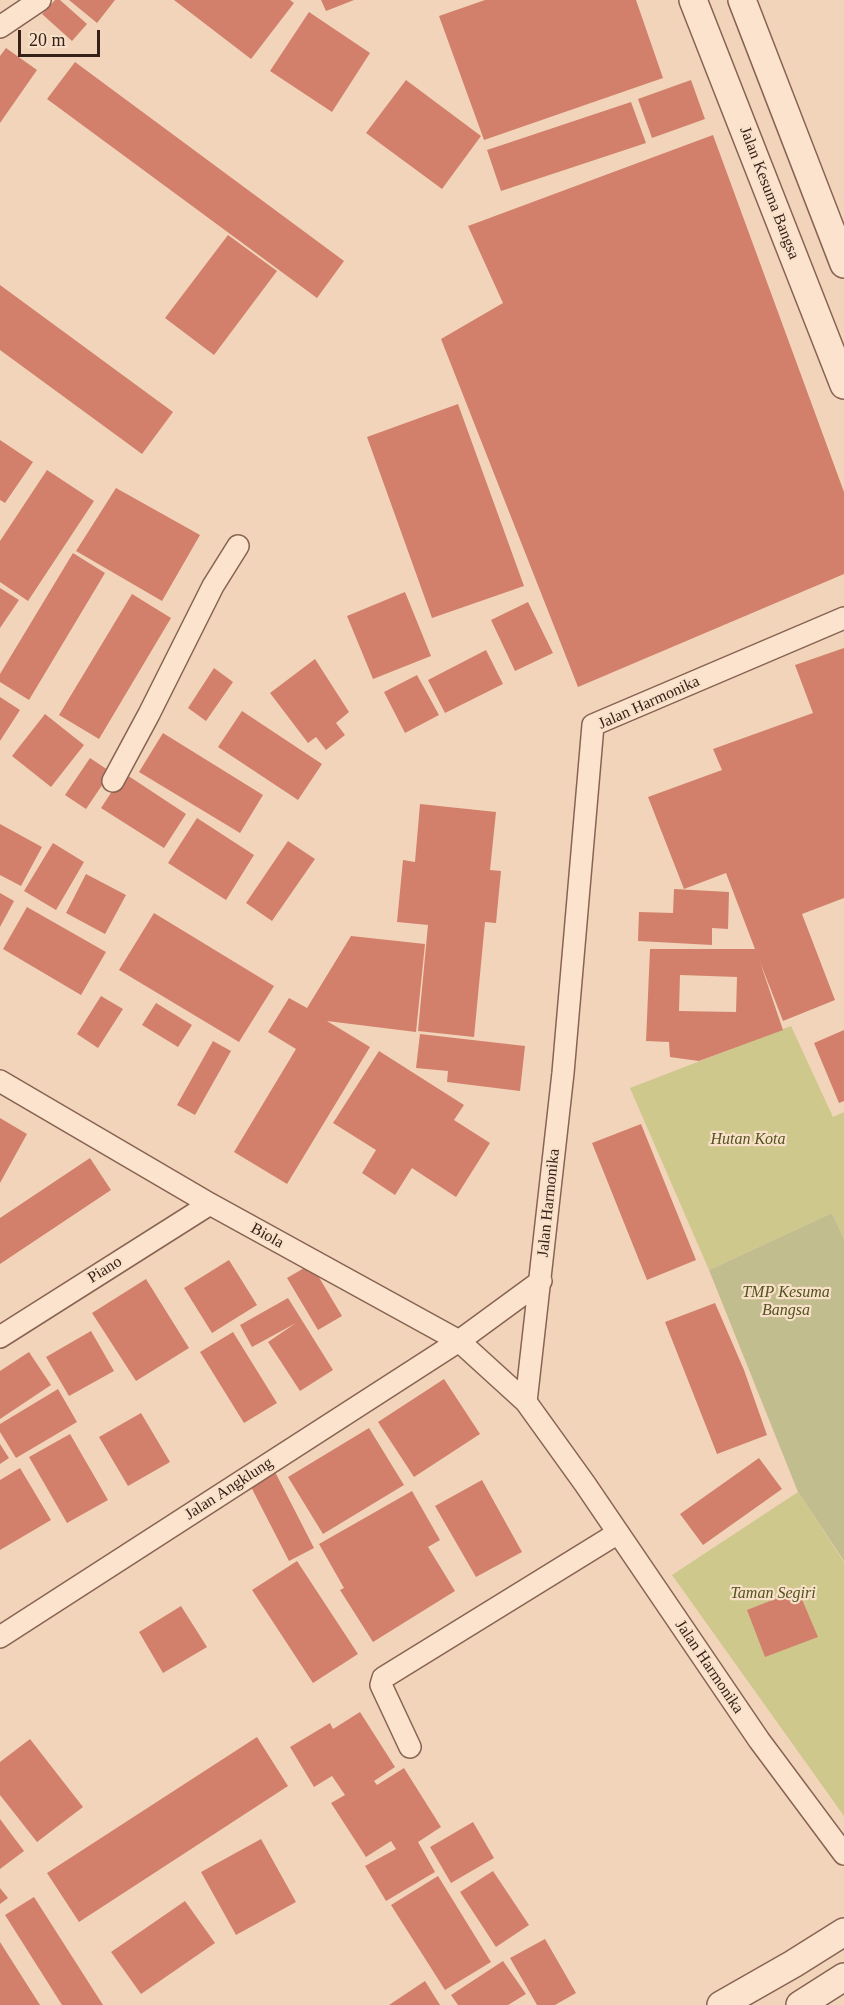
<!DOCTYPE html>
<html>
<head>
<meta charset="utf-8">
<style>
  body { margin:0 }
  #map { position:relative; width:844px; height:2005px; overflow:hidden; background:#f1d4b9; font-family:"Times New Roman",serif }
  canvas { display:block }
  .scale { position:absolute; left:18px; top:30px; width:82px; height:27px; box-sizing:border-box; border:3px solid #362119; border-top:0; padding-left:8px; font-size:18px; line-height:21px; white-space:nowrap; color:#362119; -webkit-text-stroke:4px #f8e0c9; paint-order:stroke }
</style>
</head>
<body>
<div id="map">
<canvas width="844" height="2005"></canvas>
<div class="scale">20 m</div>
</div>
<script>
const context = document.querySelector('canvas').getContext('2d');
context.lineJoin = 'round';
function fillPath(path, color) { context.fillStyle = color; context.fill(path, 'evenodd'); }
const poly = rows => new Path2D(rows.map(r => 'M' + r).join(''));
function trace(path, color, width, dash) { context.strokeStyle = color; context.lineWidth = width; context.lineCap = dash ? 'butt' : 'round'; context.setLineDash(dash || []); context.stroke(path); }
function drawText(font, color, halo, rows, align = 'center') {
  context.font = font + ' "Times New Roman",serif'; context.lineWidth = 4.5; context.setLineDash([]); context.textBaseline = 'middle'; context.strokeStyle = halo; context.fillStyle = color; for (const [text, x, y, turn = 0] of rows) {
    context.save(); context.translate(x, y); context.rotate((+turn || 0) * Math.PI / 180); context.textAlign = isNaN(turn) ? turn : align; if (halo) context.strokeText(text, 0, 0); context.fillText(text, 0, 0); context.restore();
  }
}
fillPath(poly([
  [791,1026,833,1117,844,1112,844,1239,832,1213,709,1270,630,1088],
  [798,1492,844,1562,844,1816,672,1575]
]), '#cfc88d');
fillPath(poly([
  [832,1213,844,1239,844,1561,798,1492,709,1270]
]), '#c2bd8e');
fillPath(poly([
  [55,0,60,0,87,24,72,41,42,14],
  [69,0,115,0,97,23],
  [174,0,290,0,294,3,251,59],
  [321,0,354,0,326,11],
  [485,0,636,0,663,78,484,140,439,16],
  [309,12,370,53,332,112,270,71],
  [6,48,37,70,0,123,0,56],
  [75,62,344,261,317,298,47,99],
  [406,80,481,136,442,189,366,133],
  [691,80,705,119,652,138,638,99],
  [631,102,646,143,501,191,487,150],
  [713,135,844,492,844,574,578,687,441,339,503,303,468,226],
  [228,235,277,271,214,355,165,318],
  [0,285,173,412,142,454,0,350],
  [458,404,524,586,432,618,367,437],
  [0,440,33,462,5,503,0,500],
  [47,470,94,501,28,601,0,582,0,541],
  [116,488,200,535,162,601,76,551],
  [73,553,105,573,29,700,0,682,0,674],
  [0,588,19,600,0,628],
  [405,592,431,656,373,679,347,616],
  [132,594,171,618,99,739,59,715],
  [528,602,553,653,515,671,491,620],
  [844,648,844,898,802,914,835,1000,783,1021,760,962,783,1030,699,1061,670,1057,669,1042,646,1041,650,949,755,949,726,873,684,889,648,797,722,770,713,749,813,713,795,665],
  [680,975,737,977,736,1012,679,1011],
  [486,650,503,684,445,713,428,680],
  [315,659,349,712,336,723,345,735,326,750,316,737,308,743,270,693],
  [214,668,233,682,206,721,188,708],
  [417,675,439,715,405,733,384,692],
  [0,697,20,710,0,741],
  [242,711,322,764,298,800,218,747],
  [45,714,84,745,51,787,12,756],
  [163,733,263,795,240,833,139,772],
  [90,758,111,772,86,809,65,795],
  [124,773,186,814,164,848,101,808],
  [420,804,496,812,490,870,501,871,496,923,485,922,474,1037,418,1031,428,925,397,922,403,860,415,862],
  [197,818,254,855,226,900,168,863],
  [0,824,42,847,21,886,0,875],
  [288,841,315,859,272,921,246,903],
  [53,843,84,862,56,910,24,891],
  [86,874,126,895,105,934,66,913],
  [674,889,729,892,728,929,712,928,712,945,638,941,639,912,673,913],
  [0,893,14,901,0,927],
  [27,907,106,952,81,995,3,949],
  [154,913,274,986,239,1042,119,970],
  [351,936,425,944,416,1032,327,1021,370,1047,287,1184,234,1152,296,1049,268,1032,289,998,307,1008],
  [101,996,123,1009,98,1048,77,1034],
  [156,1003,192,1025,178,1047,142,1025],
  [844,1030,844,1101,839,1103,814,1043],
  [420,1034,525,1046,520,1091,447,1082,448,1071,416,1068],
  [213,1041,231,1051,195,1115,177,1105],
  [379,1051,464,1105,454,1120,490,1143,456,1197,412,1168,395,1195,362,1173,376,1150,333,1123],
  [0,1118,27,1134,0,1183],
  [641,1124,696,1260,647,1280,592,1143],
  [90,1158,111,1190,0,1264,0,1218],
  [229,1260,257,1305,212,1333,184,1288],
  [311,1264,342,1316,318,1330,287,1278],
  [146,1279,189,1348,136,1381,92,1313],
  [288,1298,333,1370,300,1391,268,1342,296,1323,252,1347,240,1325],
  [715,1303,744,1370,767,1435,717,1454,665,1322],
  [91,1331,114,1371,69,1396,46,1357],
  [233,1332,277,1403,244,1423,200,1352],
  [29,1352,51,1385,0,1419,0,1371],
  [444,1379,480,1434,414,1477,378,1422],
  [58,1389,77,1422,16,1458,0,1432,0,1424],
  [141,1413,170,1462,128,1486,99,1437],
  [369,1428,404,1485,323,1534,288,1477],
  [70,1434,108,1500,67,1523,29,1457],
  [0,1444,9,1458,0,1464],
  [759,1458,782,1489,703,1545,680,1514],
  [20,1468,51,1520,0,1550,0,1480],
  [273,1468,314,1548,289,1561,248,1481],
  [482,1480,522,1552,476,1577,435,1506],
  [412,1491,440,1540,428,1547,455,1591,373,1642,340,1590,344,1588,319,1544],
  [297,1561,358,1654,313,1683,252,1590],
  [798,1590,818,1637,765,1657,747,1610],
  [181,1606,207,1647,163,1673,139,1632],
  [360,1712,395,1767,374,1781,377,1785,404,1768,441,1827,418,1842,435,1872,386,1901,365,1866,396,1849,391,1841,366,1857,331,1803,345,1795,332,1776,314,1787,290,1747,330,1723,333,1729],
  [257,1737,288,1786,79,1922,47,1873],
  [30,1739,83,1807,37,1842,0,1795,0,1762],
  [0,1819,24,1851,0,1869],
  [473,1822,494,1858,451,1883,430,1847],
  [261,1839,296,1902,236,1935,201,1872],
  [493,1871,529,1925,496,1947,460,1892],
  [438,1876,491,1962,445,1990,391,1905],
  [0,1888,8,1898,0,1904],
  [34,1897,103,2005,62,2005,5,1915],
  [185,1901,215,1943,141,1994,111,1952],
  [545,1939,576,1993,555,2005,537,2005,510,1958],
  [0,1942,40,2005,0,2005],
  [503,1961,526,1994,508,2005,458,2005,451,1995],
  [425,1981,440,2005,389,2005]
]), '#d2806c');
const minor = poly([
  [0,27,40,0],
  [844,618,593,725,563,1073,526,1402,585,1484,759,1740,844,1854],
  [113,781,149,714,213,586,238,546],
  [0,1081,210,1204,459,1341,526,1402],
  [0,1337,210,1204],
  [0,1637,459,1341,541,1281],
  [410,1747,381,1685,383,1678,618,1533]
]);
const tertiary = poly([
  [693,0,844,385],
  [742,0,844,264],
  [721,2005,793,1964,844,1932],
  [800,2005,844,1977]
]);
trace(minor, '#886353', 24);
trace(tertiary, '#886353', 30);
trace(minor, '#fbe3cd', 21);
trace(tertiary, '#fbe3cd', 27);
drawText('16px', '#362119', '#f8e0c9', [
  ["Jalan Kesuma Bangsa",769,193,69],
  ["Jalan Harmonika",649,703,-24],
  ["Jalan Harmonika",549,1203,-84],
  ["Biola",267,1236,29],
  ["Piano",105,1270,-32],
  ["Jalan Angklung",229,1489,-33],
  ["Jalan Harmonika",709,1667,56]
]);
drawText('italic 16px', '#52541e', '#f8e0c9', [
  ["Hutan Kota",748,1140],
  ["TMP Kesuma",786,1293],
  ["Bangsa",786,1311],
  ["Taman Segiri",773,1594]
]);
</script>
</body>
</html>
